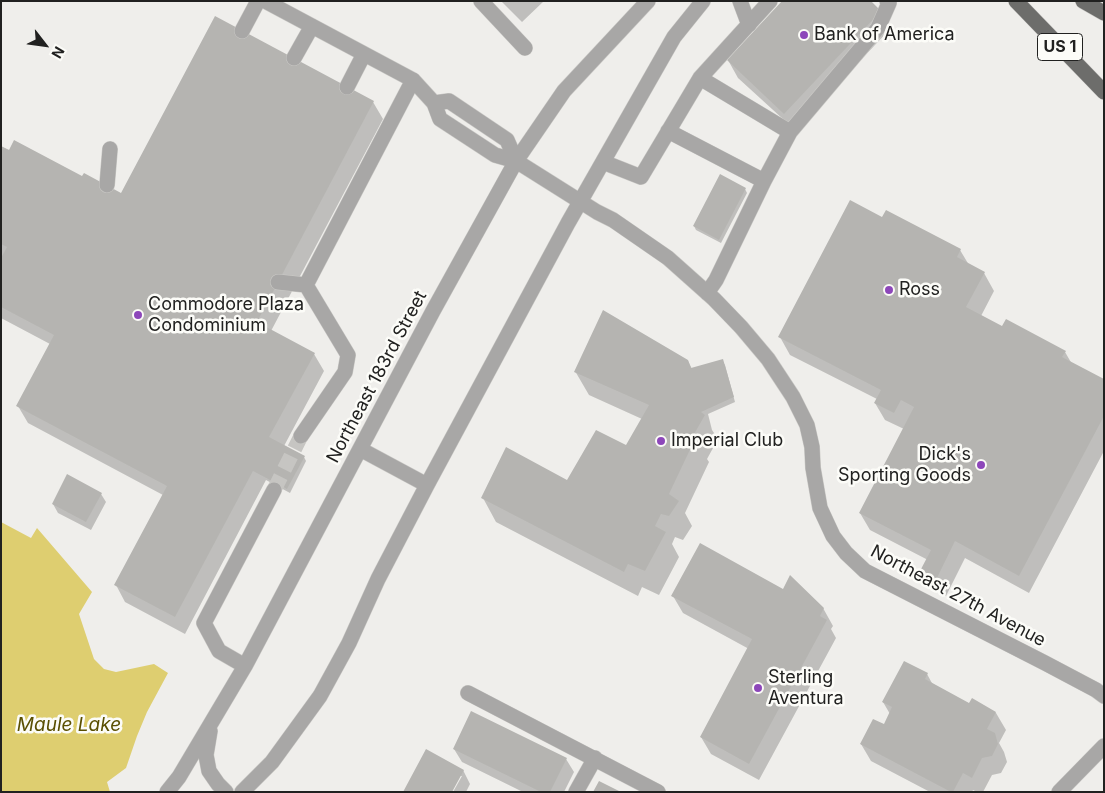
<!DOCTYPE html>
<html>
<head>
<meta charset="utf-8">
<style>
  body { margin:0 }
  #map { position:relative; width:1105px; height:793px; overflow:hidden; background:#efeeeb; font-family:Inter,sans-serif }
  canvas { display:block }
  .frame { position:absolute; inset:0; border:2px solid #212120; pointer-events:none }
  .north { position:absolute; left:20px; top:20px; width:50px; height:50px; -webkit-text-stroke:4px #fcfcf8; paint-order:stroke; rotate:120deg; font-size:14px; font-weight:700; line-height:20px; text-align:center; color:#212120 }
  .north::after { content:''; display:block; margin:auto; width:18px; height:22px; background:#212120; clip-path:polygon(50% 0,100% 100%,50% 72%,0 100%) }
</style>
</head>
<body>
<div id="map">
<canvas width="1105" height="793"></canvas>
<div class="frame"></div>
<div class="north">N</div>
</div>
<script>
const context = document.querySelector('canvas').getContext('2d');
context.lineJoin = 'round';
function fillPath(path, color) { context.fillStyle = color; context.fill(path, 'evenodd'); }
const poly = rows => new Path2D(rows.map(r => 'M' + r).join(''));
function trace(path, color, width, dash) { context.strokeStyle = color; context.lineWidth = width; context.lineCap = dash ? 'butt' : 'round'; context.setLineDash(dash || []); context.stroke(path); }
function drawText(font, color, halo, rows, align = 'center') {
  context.font = font + ' Inter,sans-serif'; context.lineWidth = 5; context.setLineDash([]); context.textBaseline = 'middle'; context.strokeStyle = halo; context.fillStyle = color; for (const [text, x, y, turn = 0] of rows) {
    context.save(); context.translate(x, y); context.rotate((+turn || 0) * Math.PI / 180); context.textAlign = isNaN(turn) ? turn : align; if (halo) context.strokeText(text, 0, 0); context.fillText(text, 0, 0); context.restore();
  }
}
fillPath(poly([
  [1,522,31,538,37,528,92,592,79,614,94,659,104,669,116,672,154,664,168,673,147,712,137,736,126,768,107,782,110,792,1,792]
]), '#dece70');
fillPath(poly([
  [501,1,544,1,522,22],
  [880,11,890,29,795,130,738,78,728,60],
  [373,102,383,119,271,331,314,354,324,371,284,446,304,457,306,461,290,493,266,480,185,634,125,602,116,585,163,495,28,423,18,406,50,344,1,318,1,261,3,257,1,256,1,147,82,178,122,195],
  [745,189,747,193,721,243,696,230,694,226],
  [883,219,960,250,969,265,984,273,994,291,981,316,1002,327,1065,352,1072,364,1104,380,1104,451,1029,593,965,558,946,596,932,588,922,571,928,560,870,530,860,513,904,429,885,420,875,403,877,399,790,355,780,337],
  [688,361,692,369,722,361,725,365,735,402,708,414,712,430,718,439,707,459,709,462,685,513,692,526,683,540,675,537,672,544,679,557,659,595,642,587,638,596,496,522,483,498,568,482,627,447,642,419,589,395,575,371],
  [101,494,106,502,91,530,58,513,53,504],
  [783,591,823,608,833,626,831,629,836,638,759,780,711,754,701,737,749,649,683,613,673,596],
  [927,674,933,685,970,704,996,713,1006,730,999,743,1004,752,1007,762,1001,773,992,775,983,792,977,792,973,790,972,792,930,792,871,761,861,744,884,726,890,714,883,702],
  [454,749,566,759,574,772,564,792,523,792,462,762],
  [463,770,470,784,466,792,453,792,462,776,459,776]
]), '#0003');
fillPath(poly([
  [782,1,871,1,881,11,784,114,727,60],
  [215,16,374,101,257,322,315,353,269,437,305,456,287,489,253,471,175,617,114,585,167,486,16,406,54,335,1,307,1,258,7,247,1,244,1,146,9,150,14,140,82,176,84,173,121,193],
  [720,174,746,188,719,240,693,226],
  [850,200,882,217,886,210,961,249,957,257,985,272,966,307,1002,326,1006,319,1066,351,1062,357,1104,379,1104,416,1019,576,955,541,936,580,920,571,931,550,859,513,914,407,901,400,894,413,874,403,881,390,778,337],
  [603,310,688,360,691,368,723,359,734,397,701,412,705,415,693,436,696,437,669,494,679,501,669,516,661,514,655,526,666,532,645,571,628,564,624,572,481,498,506,447,567,480,596,430,626,445,649,405,574,372],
  [67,474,102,493,86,522,52,504],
  [700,543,783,589,790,575,824,608,820,616,827,620,749,764,700,737,752,639,671,596],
  [904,661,928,673,925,679,969,703,972,698,996,712,987,729,995,733,998,744,992,756,982,758,972,778,963,773,953,792,951,792,860,744,873,719,884,724,892,707,882,702],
  [471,711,567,758,550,792,541,792,453,749],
  [426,749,464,770,452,792,403,792],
  [599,781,621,792,593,792]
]), '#b5b4b1');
trace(poly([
  [274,490,301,436]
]), '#c6c5c2', 15, [15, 8]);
const minor = poly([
  [265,1,413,80,434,103,440,119,495,155,516,161,597,212,613,220,668,258,714,299,741,327,768,359,793,397,807,425,812,447,813,468,820,508,833,536,846,553,865,571,1045,663,1096,690,1104,696],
  [481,1,525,48],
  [740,1,749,25],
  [242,31,258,1],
  [294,58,312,26],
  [700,78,790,132],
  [347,87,364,54],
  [434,103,449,101,507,140,516,161],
  [668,131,764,181,790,132,878,28,889,3,887,1],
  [603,162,641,177,700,78,770,1],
  [107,185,110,149],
  [278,282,306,285],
  [707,293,716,280,764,181],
  [301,436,345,372,348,355,306,285,413,80],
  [360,449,427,485],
  [245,666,219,651,204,623,274,490],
  [468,693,658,792],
  [210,731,206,755,209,771,218,784,226,792],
  [167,792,179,777,245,666,433,311,516,161,564,91,648,1],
  [242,792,272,762,320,696,349,643,378,579,427,485,568,223,674,37,703,1],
  [576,792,595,758],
  [1059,792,1104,746]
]);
const major = poly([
  [1016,1,1104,92],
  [1083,1,1104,13]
]);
trace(minor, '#cac9c6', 16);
trace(major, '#cac9c6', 16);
trace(minor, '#a8a7a6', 15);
trace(major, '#6d6d6b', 15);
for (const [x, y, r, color] of [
  [804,35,5,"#8d47ba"],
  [889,290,5,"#8d47ba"],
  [138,315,5,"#8d47ba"],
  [661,441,5,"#8d47ba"],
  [981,465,5,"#8d47ba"],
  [758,688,5,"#8d47ba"]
]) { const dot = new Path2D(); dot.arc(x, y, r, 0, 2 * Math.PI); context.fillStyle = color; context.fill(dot); trace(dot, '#fcfcf8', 2); }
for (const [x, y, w] of [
  [1060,47,45]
]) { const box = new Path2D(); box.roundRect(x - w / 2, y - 13.5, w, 27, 4); context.fillStyle = '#fcfcf8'; context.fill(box); trace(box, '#212120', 1); }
drawText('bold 16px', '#212120', null, [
  ["US 1",1060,47]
]);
drawText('18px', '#212120', '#fcfcf8', [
  ["Bank of America",814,35],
  ["Ross",899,290],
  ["Commodore Plaza",148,305],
  ["Condominium",148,326],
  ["Imperial Club",671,441],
  ["Dick's",971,455,"right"],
  ["Sporting Goods",971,476,"right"],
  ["Sterling",768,678],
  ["Aventura",768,699]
], 'left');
drawText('18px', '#212120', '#fcfcf8', [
  ["Northeast 183rd Street",377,377,-62],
  ["Northeast 27th Avenue",958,596,28]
]);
drawText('italic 19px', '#5a4f01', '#fcfcf8', [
  ["Maule Lake",69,725]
]);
</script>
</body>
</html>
